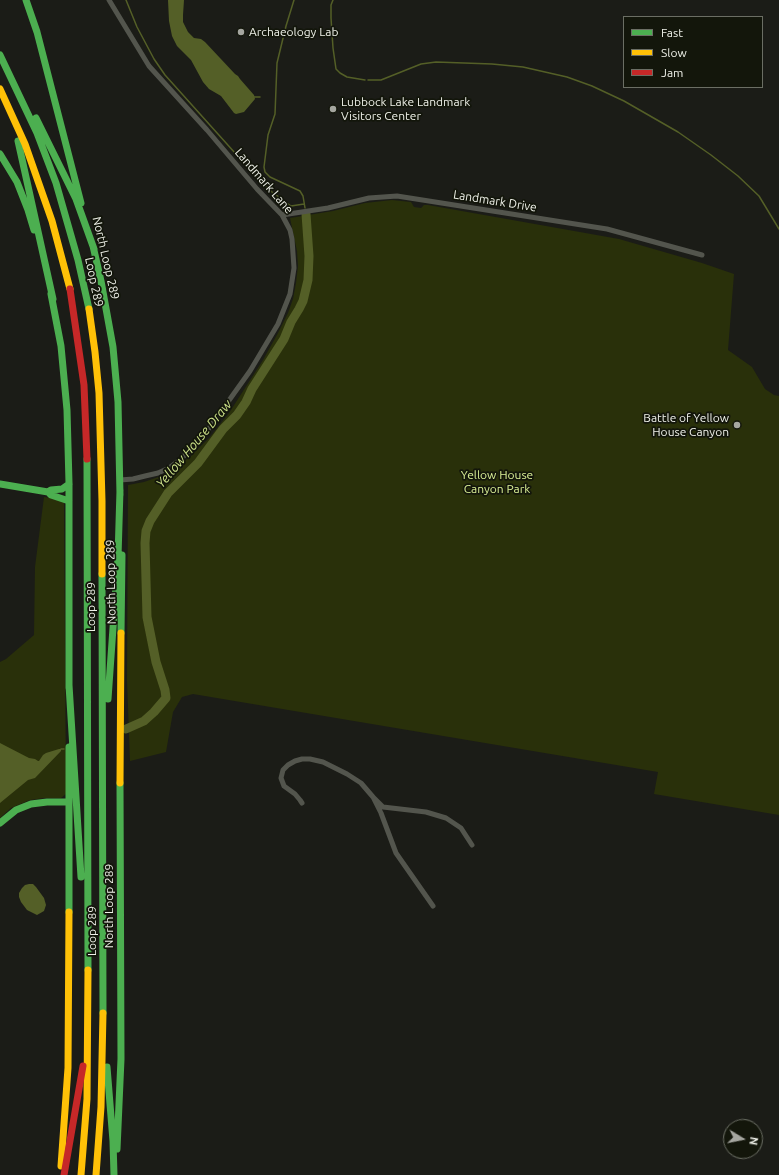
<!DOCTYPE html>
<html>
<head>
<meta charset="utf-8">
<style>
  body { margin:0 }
  #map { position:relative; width:779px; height:1175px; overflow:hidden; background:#1b1c17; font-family:Ubuntu,sans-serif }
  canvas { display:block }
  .legend { position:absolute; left:623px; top:16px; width:140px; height:72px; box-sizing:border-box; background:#13160b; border:1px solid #6b6e64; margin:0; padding:5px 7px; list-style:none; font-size:12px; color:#eff1e9 }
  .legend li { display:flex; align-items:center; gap:8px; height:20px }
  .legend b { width:20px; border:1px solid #6b6e64 }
  .north { position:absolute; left:723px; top:1119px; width:40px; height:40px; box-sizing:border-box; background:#13160b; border:1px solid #6b6e64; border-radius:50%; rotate:100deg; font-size:11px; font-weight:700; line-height:16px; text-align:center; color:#eff1e9 }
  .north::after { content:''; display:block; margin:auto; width:14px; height:18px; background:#a5a6a0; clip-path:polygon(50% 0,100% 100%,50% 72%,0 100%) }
</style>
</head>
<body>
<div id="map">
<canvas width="779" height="1175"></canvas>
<ul class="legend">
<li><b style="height:5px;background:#4caf50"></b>Fast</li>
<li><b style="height:5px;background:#ffc107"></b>Slow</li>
<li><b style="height:5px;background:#c62828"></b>Jam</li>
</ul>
<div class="north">N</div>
</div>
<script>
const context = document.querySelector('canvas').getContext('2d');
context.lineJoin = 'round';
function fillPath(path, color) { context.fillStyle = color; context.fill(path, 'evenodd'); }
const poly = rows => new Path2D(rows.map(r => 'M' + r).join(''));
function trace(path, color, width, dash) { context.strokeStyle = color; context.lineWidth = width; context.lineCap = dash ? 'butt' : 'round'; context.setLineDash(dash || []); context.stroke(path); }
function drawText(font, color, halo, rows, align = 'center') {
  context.font = font + ' Ubuntu,sans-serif'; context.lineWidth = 3.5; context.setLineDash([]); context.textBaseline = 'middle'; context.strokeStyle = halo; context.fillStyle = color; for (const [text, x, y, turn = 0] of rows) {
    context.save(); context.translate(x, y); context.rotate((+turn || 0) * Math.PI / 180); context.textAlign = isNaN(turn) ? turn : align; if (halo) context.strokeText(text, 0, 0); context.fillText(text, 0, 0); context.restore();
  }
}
fillPath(poly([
  [392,200,411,202,414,207,421,208,424,205,428,205,619,239,702,263,734,274,728,350,752,367,765,389,774,395,779,396,779,815,654,794,658,772,193,694,182,697,173,712,166,752,130,761,127,681,128,485,144,482,167,474,191,456,210,437,229,413,263,360,278,333,288,313,293,299,296,283,298,266,297,251,290,218,333,211,365,203],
  [44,497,59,499,64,502,66,794,61,798,44,798,30,800,11,808,0,818,0,662,6,659,34,635,35,567]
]), '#29300a');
fillPath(poly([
  [168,0,184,0,183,15,183,22,188,32,194,38,201,39,205,42,235,74,238,76,240,79,254,95,255,99,244,112,236,114,234,113,221,96,209,89,203,82,191,60,177,46,172,36,169,21],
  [0,743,29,758,35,759,38,761,39,761,43,755,46,753,59,749,61,749,61,751,35,778,28,780,0,803],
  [29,884,33,884,36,887,44,898,46,905,44,911,37,915,27,910,21,902,19,897,19,893,22,888,25,885]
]), '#545f27');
trace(poly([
  [126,0,137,27,154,59,165,75,244,163],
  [294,0,286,26,277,63,275,114,268,135,264,167,265,172,270,177,300,191,303,196,305,208],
  [333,0,331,5,331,18,333,48,336,69,340,73,347,77,365,80],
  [368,80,381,80,421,64,436,62,492,64,523,67,567,77,592,86,624,101,678,132,711,155,738,176,759,196,779,229],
  [253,97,260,97],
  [251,171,272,192,291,206,304,204],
  [61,749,64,749]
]), '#545f27', 1.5);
trace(poly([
  [126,729,144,721,154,712,166,698,165,690,156,662,147,617,145,543,146,531,150,521,168,493,198,463,223,429,237,415,246,402,252,389,284,339,291,322,299,309,303,301,308,280,309,256,306,214]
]), '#545f27', 9);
trace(poly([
  [109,0,149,66,207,130,257,189,282,215,290,230,292,239,294,268,290,294,278,324,250,371,205,434,181,459,169,468,158,473,145,476,133,479,120,480],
  [282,215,328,208,369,198,397,196,607,229,702,255],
  [302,803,300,800,295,794,284,786,281,778,283,770,288,765,295,761,302,759,310,759,323,762,347,774,361,783,373,797],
  [433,906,396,853,381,813,373,797,383,807,426,812,446,818,461,828,472,845]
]), '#53554d', 5);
trace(poly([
  [26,0,37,32,81,203],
  [0,55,37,133,56,183,78,260,89,309],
  [36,118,76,199,94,249],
  [18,141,53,299],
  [0,154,17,182,28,210,34,230],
  [93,246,101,281,113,347,118,402,120,495],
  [51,294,61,346,67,410,69,483,69,688],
  [87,459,88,970],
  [0,484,48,492,51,495,69,501],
  [48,492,51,490,62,489,69,484],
  [102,574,103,1013],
  [121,633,122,555],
  [69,685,81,877],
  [108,699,118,557,120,490],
  [69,747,69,912],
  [0,823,16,810,31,804,47,802,69,802],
  [107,1067,113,1141,114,1175],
  [117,1149,121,1059,120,783]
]), '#4caf50', 7);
trace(poly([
  [0,89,25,144,52,221,70,289],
  [89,309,95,352,99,393,102,501,102,574],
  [120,783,121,633],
  [61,1166,68,1068,69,912],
  [81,1175,87,1099,88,970],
  [96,1175,101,1107,103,1013]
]), '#ffc107', 7);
trace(poly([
  [70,289,84,385,87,459],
  [64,1175,83,1066]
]), '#c62828', 7);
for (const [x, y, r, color] of [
  [241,32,4,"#a5a6a0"],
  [333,109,4,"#a5a6a0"],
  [737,425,4,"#a5a6a0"]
]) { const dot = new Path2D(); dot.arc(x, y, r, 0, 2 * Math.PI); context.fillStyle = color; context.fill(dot); trace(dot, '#13160b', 1.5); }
drawText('12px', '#eff1e9', '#13160b', [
  ["Archaeology Lab",249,32],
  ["Lubbock Lake Landmark",341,102],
  ["Visitors Center",341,116],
  ["Battle of Yellow",729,418,"right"],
  ["House Canyon",729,432,"right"]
], 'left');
drawText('12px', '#eff1e9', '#13160b', [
  ["Landmark Lane",264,181,49],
  ["Landmark Drive",495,201,9],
  ["North Loop 289",106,258,77],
  ["Loop 289",94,282,78],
  ["North Loop 289",111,582,-91],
  ["Loop 289",91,607,-90],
  ["North Loop 289",109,906,-90],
  ["Loop 289",92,931,-90]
]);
drawText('12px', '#dbf096', '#13160b', [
  ["Yellow House",497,475],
  ["Canyon Park",497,489]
]);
drawText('italic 13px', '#cfe48a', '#13160b', [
  ["Yellow House Draw",194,444,-50]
]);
</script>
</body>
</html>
